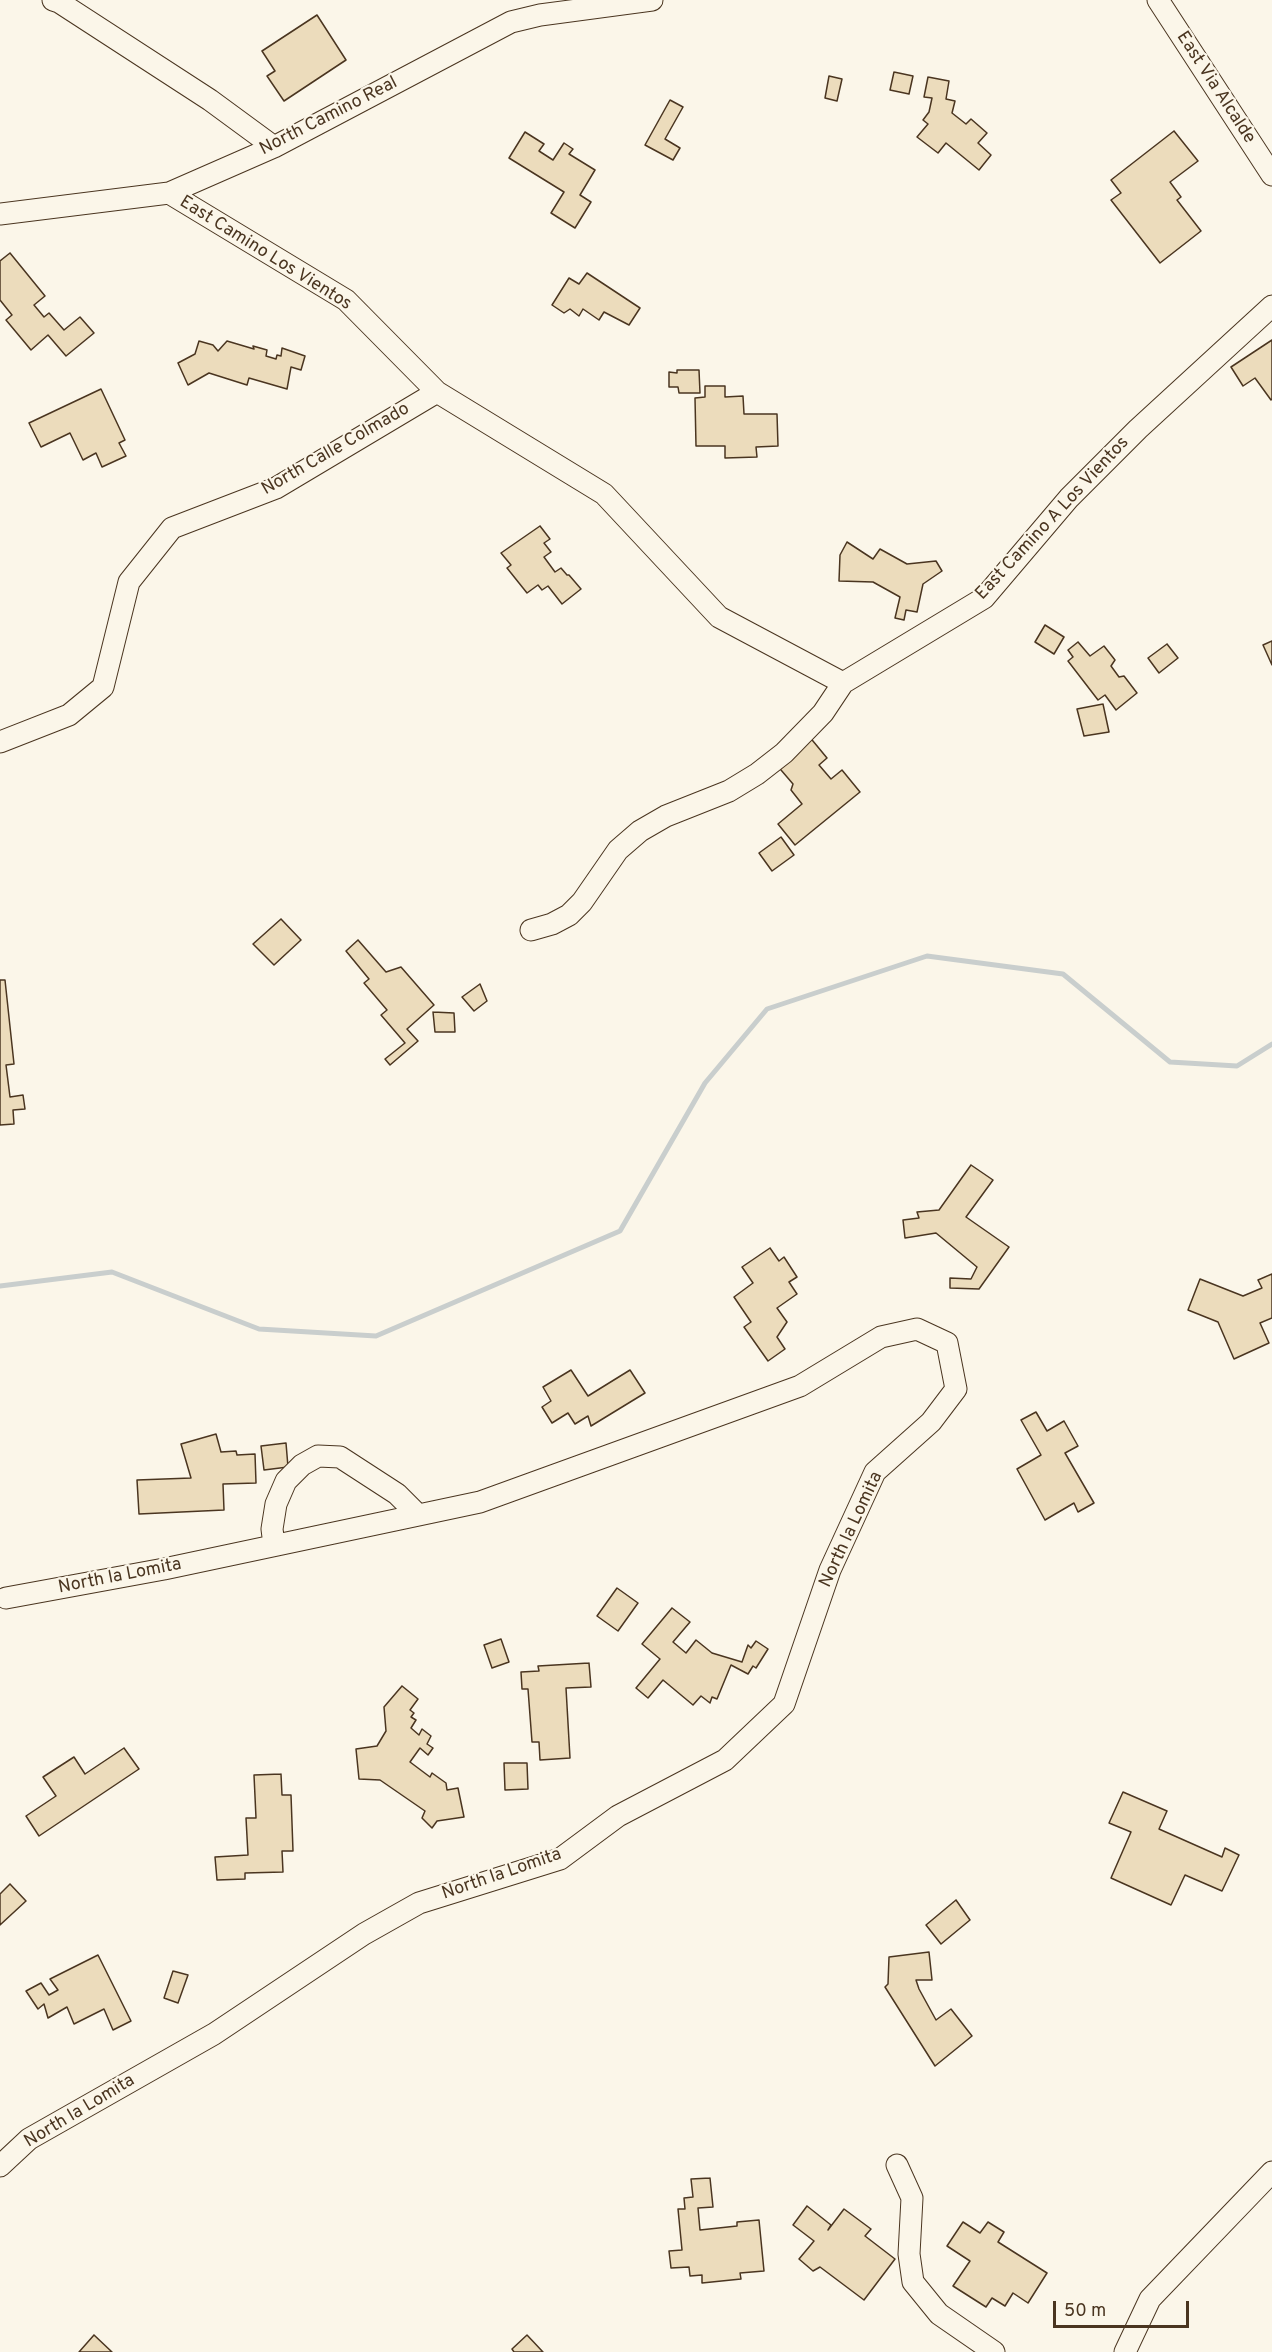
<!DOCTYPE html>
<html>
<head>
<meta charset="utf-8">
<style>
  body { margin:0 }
  #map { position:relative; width:1272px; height:2352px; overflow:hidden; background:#fbf6e9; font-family:Overpass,sans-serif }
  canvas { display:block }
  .scale { position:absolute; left:1053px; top:2301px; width:136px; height:27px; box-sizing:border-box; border:3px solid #4a3520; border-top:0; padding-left:8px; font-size:18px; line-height:21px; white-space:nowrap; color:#4a3520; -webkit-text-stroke:4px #fbf6e9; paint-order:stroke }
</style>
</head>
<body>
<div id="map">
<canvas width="1272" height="2352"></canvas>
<div class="scale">50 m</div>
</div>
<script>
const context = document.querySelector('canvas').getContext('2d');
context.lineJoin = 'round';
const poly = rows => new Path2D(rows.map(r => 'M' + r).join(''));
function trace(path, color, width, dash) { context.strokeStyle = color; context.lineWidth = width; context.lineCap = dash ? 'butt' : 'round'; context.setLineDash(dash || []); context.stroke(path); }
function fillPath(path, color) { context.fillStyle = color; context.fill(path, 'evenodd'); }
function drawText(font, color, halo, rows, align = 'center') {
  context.font = font + ' Overpass,sans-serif'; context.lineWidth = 4.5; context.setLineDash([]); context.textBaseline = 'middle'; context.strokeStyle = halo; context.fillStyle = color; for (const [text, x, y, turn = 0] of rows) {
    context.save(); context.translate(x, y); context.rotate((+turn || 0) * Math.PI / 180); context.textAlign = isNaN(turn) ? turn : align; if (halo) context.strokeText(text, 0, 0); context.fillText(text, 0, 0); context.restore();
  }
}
trace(poly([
  [0,1286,112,1272,259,1329,376,1336,620,1231,705,1083,767,1009,927,956,1063,974,1170,1062,1237,1066,1272,1044]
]), '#c9cecd', 5);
const building = poly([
  [317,15,346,60,284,101,267,76,275,71,262,51,317,15],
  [894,72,913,76,909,94,890,90,894,72],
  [829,76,842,79,837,101,825,98,829,76],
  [928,77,949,81,946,99,955,101,952,113,966,124,971,119,987,133,978,143,991,155,979,170,946,143,938,153,917,137,928,124,923,120,929,112,932,98,924,97,928,77],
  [670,100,683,107,665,139,680,148,673,160,645,145,670,100],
  [1174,131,1198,161,1170,182,1181,197,1177,200,1201,231,1160,263,1111,200,1121,193,1111,180,1174,131],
  [525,132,544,144,539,151,553,160,564,143,573,149,569,154,595,170,580,195,591,202,575,228,551,213,564,192,509,158,525,132],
  [10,253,45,296,34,305,44,317,49,313,64,330,80,317,94,333,66,356,48,335,31,350,6,320,12,315,0,300,0,261,10,253],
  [587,273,640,308,629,325,604,312,599,320,583,309,579,316,570,309,564,313,552,305,569,278,579,284,587,273],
  [1272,340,1272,399,1271,400,1255,378,1243,386,1231,367,1272,340],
  [199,341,213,345,218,351,227,341,254,349,253,346,267,350,266,356,276,359,277,355,281,356,282,348,305,356,301,370,291,367,287,389,249,378,247,385,209,373,188,385,178,363,195,354,199,341],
  [677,370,699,370,700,393,679,393,678,387,669,387,669,372,677,373,677,370],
  [705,386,725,386,725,397,743,396,744,414,777,414,778,446,756,447,757,457,725,458,725,446,696,446,695,398,705,397,705,386],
  [101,389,125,440,119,443,126,456,102,467,96,453,83,460,70,433,41,447,29,423,101,389],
  [540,526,550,539,544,543,551,552,544,557,555,572,561,568,567,575,569,575,581,589,562,604,548,586,542,590,538,585,527,593,507,568,511,565,501,553,540,526],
  [847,542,873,559,880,549,907,564,936,561,942,571,923,584,917,612,906,610,904,620,895,618,900,597,873,582,839,581,840,555,847,542],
  [1045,625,1064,637,1054,654,1035,642,1045,625],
  [1272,641,1272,665,1263,645,1272,641],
  [1078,642,1090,656,1104,646,1115,660,1111,666,1119,677,1124,676,1137,693,1116,710,1105,695,1098,700,1068,661,1073,657,1068,650,1078,642],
  [1167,644,1178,658,1159,673,1148,658,1167,644],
  [1103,704,1109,732,1084,736,1077,709,1103,704],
  [808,735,827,758,819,765,831,779,842,770,860,792,795,845,778,824,802,804,791,790,793,784,775,763,808,735],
  [781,837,794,855,772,871,759,853,781,837],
  [281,919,301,940,274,965,253,944,281,919],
  [358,940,386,972,401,967,434,1005,407,1029,418,1041,390,1065,385,1059,405,1043,381,1015,387,1010,364,983,369,979,346,951,358,940],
  [0,980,5,980,14,1064,6,1065,10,1097,23,1095,25,1109,13,1110,14,1124,0,1125,0,980],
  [480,984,487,1001,474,1011,462,997,480,984],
  [433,1012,454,1013,455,1032,435,1032,433,1012],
  [971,1165,993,1180,966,1217,1009,1247,979,1289,950,1288,950,1278,971,1279,977,1267,936,1233,905,1238,903,1220,919,1218,917,1212,939,1210,971,1165],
  [770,1248,779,1261,784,1257,797,1277,789,1282,797,1294,777,1308,787,1322,777,1337,785,1349,768,1361,744,1327,751,1322,734,1297,753,1283,742,1267,770,1248],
  [1272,1274,1272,1318,1260,1323,1269,1343,1234,1359,1218,1322,1188,1310,1200,1279,1243,1296,1262,1288,1258,1280,1272,1274],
  [571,1370,588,1396,630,1370,645,1393,591,1426,588,1416,575,1424,568,1413,552,1423,542,1407,551,1401,543,1387,571,1370],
  [1036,1412,1047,1431,1064,1421,1078,1446,1065,1453,1094,1503,1078,1512,1074,1503,1045,1520,1017,1469,1041,1455,1021,1420,1036,1412],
  [216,1434,221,1452,236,1451,237,1455,255,1454,256,1483,223,1484,224,1510,139,1514,137,1480,191,1478,181,1444,216,1434],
  [286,1443,288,1467,264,1470,261,1446,286,1443],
  [617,1588,638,1603,618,1631,597,1616,617,1588],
  [672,1608,690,1622,673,1642,686,1653,696,1640,712,1653,742,1662,748,1645,751,1648,756,1641,768,1649,756,1668,753,1666,748,1674,731,1665,717,1699,712,1697,710,1703,701,1696,693,1705,663,1680,648,1698,636,1688,660,1659,642,1644,672,1608],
  [501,1639,509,1662,492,1668,484,1645,501,1639],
  [589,1663,591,1687,566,1688,570,1758,540,1760,539,1742,532,1742,528,1689,522,1689,521,1672,539,1671,538,1666,589,1663],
  [402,1686,418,1699,410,1710,414,1713,411,1717,416,1720,411,1728,419,1735,422,1729,431,1736,427,1744,433,1748,428,1755,420,1748,410,1762,430,1777,432,1773,446,1783,447,1790,458,1788,464,1817,437,1821,432,1828,422,1818,425,1811,380,1780,359,1779,356,1749,377,1746,386,1731,384,1707,402,1686],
  [124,1748,139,1769,39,1836,26,1816,56,1796,43,1777,74,1757,85,1774,124,1748],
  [504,1763,527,1763,528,1789,505,1790,504,1763],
  [281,1774,282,1795,291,1795,293,1851,282,1851,283,1872,245,1873,245,1879,217,1880,215,1857,248,1855,246,1818,256,1818,254,1775,281,1774],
  [1123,1792,1167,1811,1159,1829,1222,1857,1225,1848,1239,1855,1222,1891,1185,1875,1171,1905,1111,1878,1131,1832,1109,1823,1123,1792],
  [10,1884,26,1901,0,1925,0,1894,10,1884],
  [956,1900,970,1920,941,1944,926,1925,956,1900],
  [929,1952,932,1980,916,1980,919,1989,936,2020,951,2009,972,2036,935,2066,885,1987,888,1984,889,1957,929,1952],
  [98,1955,131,2021,113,2030,104,2009,74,2024,67,2007,48,2018,44,2004,38,2009,26,1991,41,1983,49,1995,58,1990,50,1979,98,1955],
  [173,1971,188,1975,178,2003,164,1998,173,1971],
  [710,2178,713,2207,698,2208,700,2230,737,2226,737,2222,759,2220,764,2271,740,2273,741,2279,702,2283,702,2275,690,2276,689,2267,671,2268,669,2251,682,2250,678,2209,685,2209,684,2198,693,2197,691,2179,710,2178],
  [807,2206,831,2225,828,2230,844,2209,871,2229,865,2236,895,2259,864,2300,820,2267,813,2271,799,2259,814,2241,793,2225,807,2206],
  [963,2222,980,2233,988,2222,1004,2232,998,2242,1047,2273,1028,2303,1013,2293,1005,2306,992,2298,986,2307,953,2286,970,2261,947,2246,963,2222],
  [94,2335,112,2352,79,2352,94,2335],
  [527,2335,543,2352,514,2352,512,2349,527,2335]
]);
fillPath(building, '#ecdcbc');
trace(building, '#4a3520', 1.5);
const minor = poly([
  [53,0,59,2,210,100,274,147],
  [1158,0,1272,175],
  [169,193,346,300,437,392,604,494,719,617,843,683,984,598,1069,498,1138,429,1272,306],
  [0,214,169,193,274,147,511,22,540,15,652,0],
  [0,742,69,715,103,687,129,582,172,528,276,488,437,392],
  [531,930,552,924,569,915,582,902,618,850,640,831,666,816,729,791,757,774,784,753,823,713,843,683],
  [274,1545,272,1529,276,1504,286,1481,302,1465,318,1456,340,1457,397,1494,418,1515],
  [897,2165,912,2198,909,2254,913,2282,939,2314,994,2352],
  [0,2166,29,2139,214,2034,364,1934,419,1903,560,1859,618,1816,725,1760,784,1704,830,1570,875,1472,931,1422,956,1389,947,1343,917,1329,881,1337,800,1386,480,1502,164,1569,6,1598],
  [1125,2352,1150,2299,1272,2172]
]);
trace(minor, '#4a3520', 23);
trace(minor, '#fbf6e9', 21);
drawText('18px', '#4a3520', '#fbf6e9', [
  ["East Via Alcalde",1215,88,57],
  ["North Camino Real",329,117,-27],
  ["East Camino Los Vientos",265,254,32],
  ["North Calle Colmado",336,450,-30],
  ["East Camino A Los Vientos",1053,519,-47],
  ["North la Lomita",852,1530,-65],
  ["North la Lomita",120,1577,-11],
  ["North la Lomita",502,1875,-19],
  ["North la Lomita",80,2112,-31]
]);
</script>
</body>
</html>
